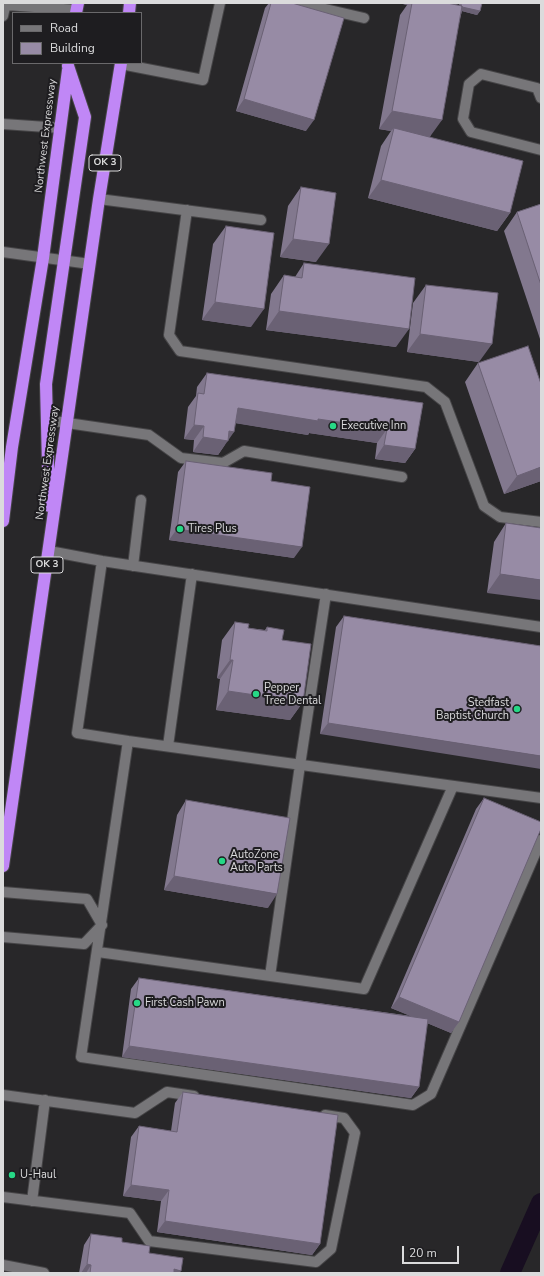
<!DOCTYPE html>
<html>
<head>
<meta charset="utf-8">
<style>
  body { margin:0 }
  #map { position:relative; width:544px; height:1276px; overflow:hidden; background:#282729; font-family:"Nunito Sans",sans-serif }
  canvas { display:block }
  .frame { position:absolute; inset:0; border:4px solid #dbdbdc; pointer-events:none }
  .legend { position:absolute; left:12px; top:12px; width:130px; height:52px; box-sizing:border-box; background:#1e1d20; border:1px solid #6a696b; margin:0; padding:5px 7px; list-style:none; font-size:12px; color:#dbdbdc }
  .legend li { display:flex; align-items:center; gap:8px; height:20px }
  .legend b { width:20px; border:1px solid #6a696b }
  .scale { position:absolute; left:402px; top:1246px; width:57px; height:18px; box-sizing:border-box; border:2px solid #dbdbdc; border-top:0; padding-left:5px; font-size:12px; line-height:14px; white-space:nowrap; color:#dbdbdc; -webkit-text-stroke:3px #1e1d20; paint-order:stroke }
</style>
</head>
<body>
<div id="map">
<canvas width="544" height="1276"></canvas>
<div class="frame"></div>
<ul class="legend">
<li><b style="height:5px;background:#777679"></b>Road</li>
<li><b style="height:11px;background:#978ba5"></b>Building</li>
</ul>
<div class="scale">20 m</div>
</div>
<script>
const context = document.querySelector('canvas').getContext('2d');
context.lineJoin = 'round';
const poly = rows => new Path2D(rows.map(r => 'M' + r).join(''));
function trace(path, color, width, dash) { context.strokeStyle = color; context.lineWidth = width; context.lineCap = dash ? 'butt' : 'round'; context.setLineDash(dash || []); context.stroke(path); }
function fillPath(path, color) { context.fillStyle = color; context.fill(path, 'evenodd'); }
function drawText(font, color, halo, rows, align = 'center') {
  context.font = font + ' "Nunito Sans",sans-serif'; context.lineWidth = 4; context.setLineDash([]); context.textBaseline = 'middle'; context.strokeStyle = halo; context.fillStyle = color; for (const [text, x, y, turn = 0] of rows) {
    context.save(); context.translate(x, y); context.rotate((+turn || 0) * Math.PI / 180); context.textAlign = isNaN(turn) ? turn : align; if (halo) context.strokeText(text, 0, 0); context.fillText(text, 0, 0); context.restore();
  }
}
trace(poly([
  [510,1273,541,1203]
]), '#180e21', 20);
const minor = poly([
  [3,3,6,5,77,10],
  [299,3,364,18],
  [3,16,6,3],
  [121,64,203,80,220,3],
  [541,98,537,88,481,74,469,84,463,119,471,132,541,150],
  [3,124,61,128],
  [99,199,261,220],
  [187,210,169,335,180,351,426,387,445,402,484,506,500,517,541,522],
  [3,252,90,264],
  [47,420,149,435,181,458,223,463,244,451,402,477],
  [49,551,102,561,541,627],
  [102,561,77,733,128,741],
  [133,566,141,500],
  [168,746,192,574],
  [541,798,128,741,81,1057,413,1105,431,1094,541,840],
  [3,892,87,899,102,925,84,944,3,937],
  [98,952,364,989,453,786],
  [270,976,300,765,326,594],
  [3,1095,135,1113,167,1092,194,1096],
  [3,1197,130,1213,149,1241,316,1262,331,1249,355,1133,344,1118,325,1115],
  [32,1201,45,1100],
  [3,1265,44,1273]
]);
const highway = poly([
  [76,13,78,3],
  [129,13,130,3],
  [49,506,46,384,85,117,68,66],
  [3,521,12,447,43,258,68,70],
  [3,866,99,199,121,63]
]);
trace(minor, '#464547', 12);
trace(highway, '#464547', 14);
trace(minor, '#777679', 10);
trace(highway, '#c087f6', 12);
fillPath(poly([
  [269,3,292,3,306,131,236,111,265,8],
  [399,3,447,3,459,5,460,3,482,3,480,11,477,15,462,11,430,137,510,213,497,231,368,198,381,146,391,131,379,129,400,15,407,5],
  [301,187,316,262,280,257,288,206],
  [541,204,541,342,504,231,517,212],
  [226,226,251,327,202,320,213,244],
  [304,263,396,347,266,330,271,294,284,275,295,277],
  [426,285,479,362,407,352,413,303],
  [478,363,541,481,504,494,465,382],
  [207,373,423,403,415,449,405,463,375,459,377,443,309,433,308,435,236,423,224,446,218,455,193,452,194,440,184,439,188,407,196,396,197,387],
  [186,461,271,481,294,558,169,540,178,472],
  [506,523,541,528,487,593,494,542],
  [344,616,541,646,320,734,336,627],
  [235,622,248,628,265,630,267,627,282,640,303,702,290,720,216,710,220,679,217,678,222,640],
  [484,798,459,1022,451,1033,427,1023,419,1087,411,1098,122,1057,131,989,139,978,411,1016,391,1008,476,809],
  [186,800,268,908,164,890,177,815],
  [183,1092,320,1244,312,1255,157,1232,161,1201,123,1196,131,1137,139,1126,171,1131,175,1103],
  [91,1234,122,1242,149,1253,179,1273,79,1273,84,1245]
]), '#82788e');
fillPath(poly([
  [399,3,408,3,407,5],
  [460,6,480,11,477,15,458,10],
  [244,99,314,120,306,131,236,111],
  [392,111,442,120,429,138,394,128,391,131,379,129],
  [381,180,510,213,497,231,368,198],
  [293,239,329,244,316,262,280,257],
  [215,302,264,309,251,327,202,320],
  [279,311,409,329,396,347,266,330],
  [420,334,492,344,479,362,407,352],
  [238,408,318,419,387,429,377,443,309,433,308,435,228,422],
  [194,425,204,426,194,440,184,439],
  [229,431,234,432,218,455,193,452,203,437],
  [384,445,415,449,405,463,375,459],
  [541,467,541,481,504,494,517,476],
  [177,529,302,547,294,558,169,540],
  [500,574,541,580,541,600,487,593],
  [230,660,233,660,220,679,217,678],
  [228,691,303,702,290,720,216,710],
  [328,723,541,756,541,769,320,734],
  [174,876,277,894,268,908,164,890],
  [399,997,459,1022,451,1033,391,1008],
  [129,1046,419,1087,411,1098,122,1057],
  [131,1185,169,1190,161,1201,123,1196],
  [165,1221,320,1244,312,1255,157,1232],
  [87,1264,91,1265,86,1273,81,1273],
  [174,1269,181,1271,179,1273,172,1273]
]), '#6a6174');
const building = poly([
  [271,3,292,3,344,18,314,120,244,99,271,3],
  [412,3,447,3,462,6,442,120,392,111,412,3],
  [461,3,482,3,480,11,462,7,462,6,461,6,461,3],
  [394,128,523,161,510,213,381,180,394,128],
  [301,187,336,193,329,244,293,239,301,187],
  [541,204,541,285,517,212,541,204],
  [226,226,274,233,264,309,215,302,226,226],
  [304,263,415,278,409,329,279,311,284,275,302,278,304,263],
  [426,285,498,293,492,344,420,334,426,285],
  [528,346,541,384,541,467,517,476,478,363,528,346],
  [207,373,423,403,415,449,384,445,387,429,318,419,318,421,238,408,234,432,229,431,228,441,203,437,204,426,194,425,198,393,204,394,207,373],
  [186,461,272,473,271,481,310,487,302,547,177,529,186,461],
  [506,523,541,528,541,580,500,574,506,523],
  [344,616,541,646,541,756,328,723,344,616],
  [235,622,249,624,248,628,267,631,267,627,284,630,282,640,311,644,303,702,228,691,233,660,230,660,235,622],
  [484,798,541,822,541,829,459,1022,399,997,484,798],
  [186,800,290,818,277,894,174,876,186,800],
  [139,978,428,1019,419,1087,129,1046,139,978],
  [183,1092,338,1115,320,1244,165,1221,169,1190,131,1185,139,1126,177,1132,183,1092],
  [91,1234,122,1238,122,1242,150,1246,149,1253,183,1258,181,1271,174,1269,174,1273,90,1273,91,1265,87,1264,91,1234]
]);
fillPath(building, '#978ba5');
trace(building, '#6a6174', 1);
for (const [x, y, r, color] of [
  [333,426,4,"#26d886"],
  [180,529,4,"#26d886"],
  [256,694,4,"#26d886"],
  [517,709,4,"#26d886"],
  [222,861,4,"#26d886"],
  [137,1003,4,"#26d886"],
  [12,1175,4,"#26d886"]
]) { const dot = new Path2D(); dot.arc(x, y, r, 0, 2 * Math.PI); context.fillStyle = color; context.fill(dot); trace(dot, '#1e1d20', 1.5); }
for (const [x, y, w] of [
  [105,163,32],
  [47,565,32]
]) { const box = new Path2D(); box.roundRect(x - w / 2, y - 8, w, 16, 3); context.fillStyle = '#1e1d20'; context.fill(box); trace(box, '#dbdbdc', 1); }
drawText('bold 10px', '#dbdbdc', null, [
  ["OK 3",105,163],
  ["OK 3",47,565]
]);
drawText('11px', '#dbdbdc', '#1e1d20', [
  ["Northwest Expressway",46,136,-83],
  ["Northwest Expressway",48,463,-82]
]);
drawText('11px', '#dbdbdc', '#1e1d20', [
  ["Executive Inn",341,426],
  ["Tires Plus",188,529],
  ["Pepper",264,688],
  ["Tree Dental",264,701],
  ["Stedfast",509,703,"right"],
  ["Baptist Church",509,716,"right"],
  ["AutoZone",230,855],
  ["Auto Parts",230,868],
  ["First Cash Pawn",145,1003],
  ["U-Haul",20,1175]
], 'left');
</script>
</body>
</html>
